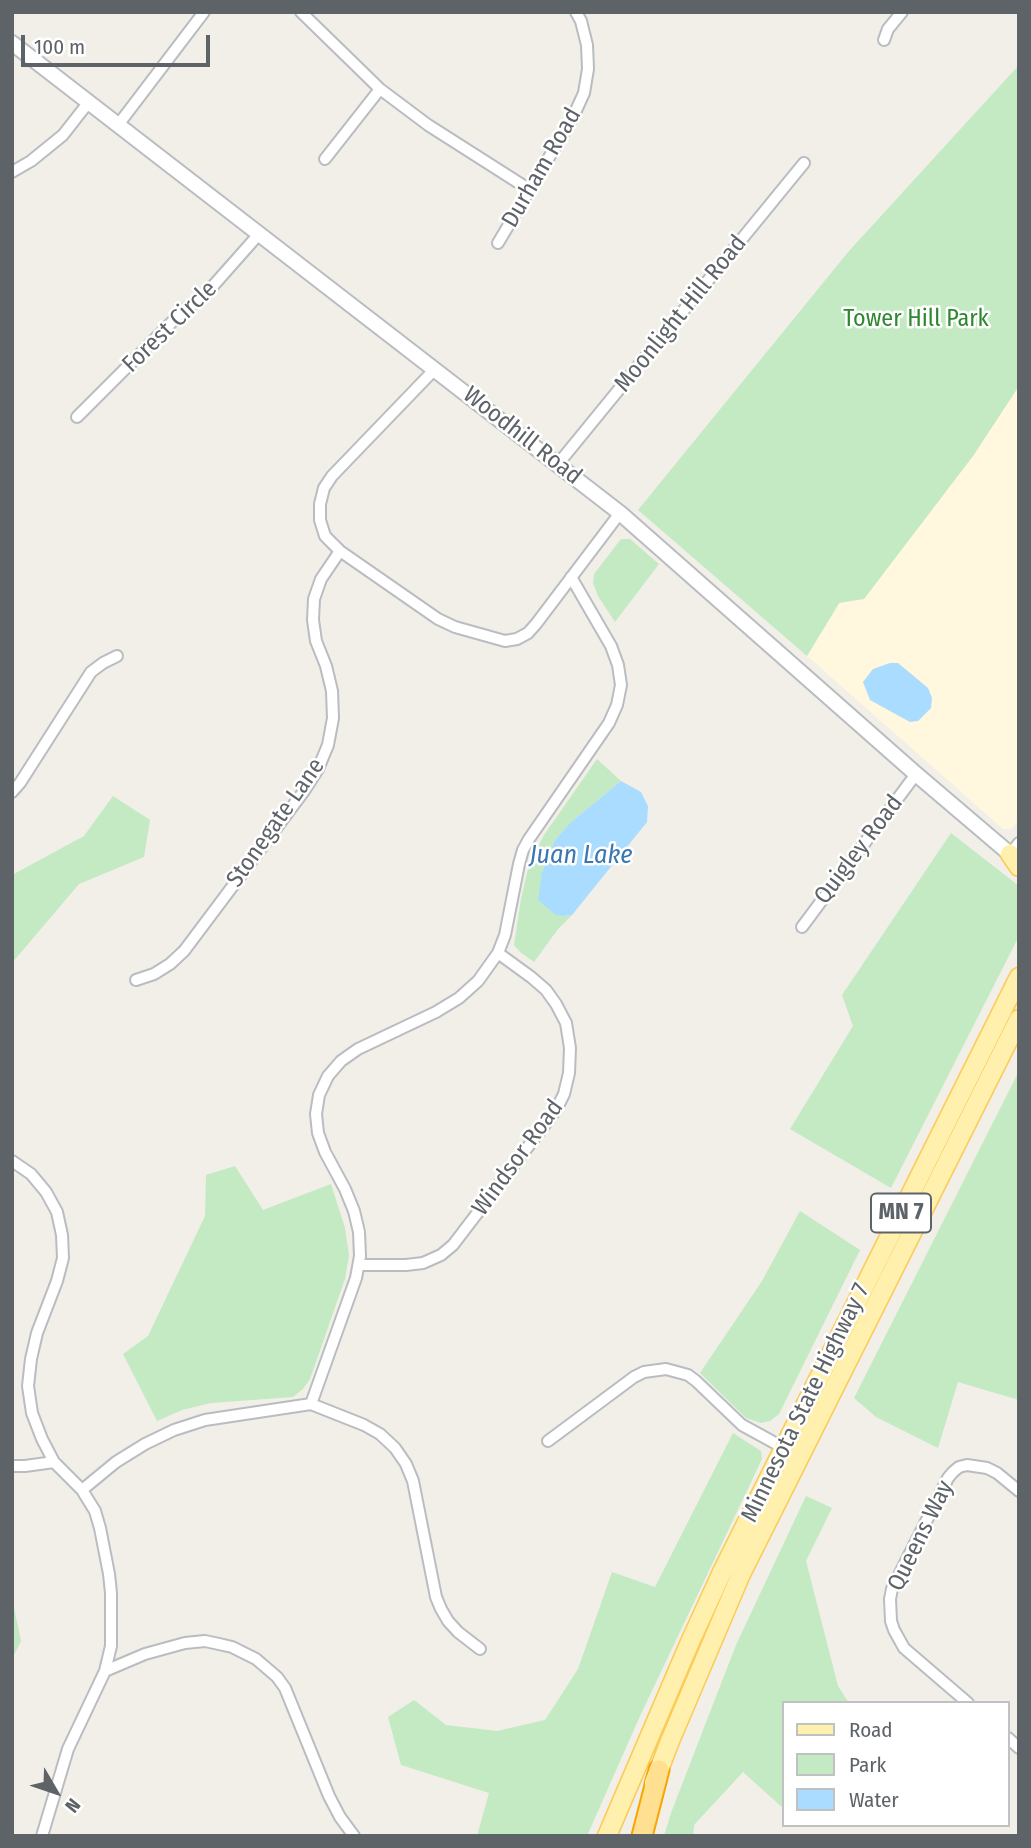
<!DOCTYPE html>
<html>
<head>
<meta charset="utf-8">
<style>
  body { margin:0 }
  #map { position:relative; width:1031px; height:1848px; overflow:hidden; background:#f1efe7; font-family:"Fira Sans Condensed",sans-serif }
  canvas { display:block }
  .frame { position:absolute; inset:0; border:14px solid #5e6368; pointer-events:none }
  .legend { position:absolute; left:782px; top:1701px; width:228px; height:126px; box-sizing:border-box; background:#fff; border:2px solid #bfc1c3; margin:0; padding:9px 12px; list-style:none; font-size:21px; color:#5e6368 }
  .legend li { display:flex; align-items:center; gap:14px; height:35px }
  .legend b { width:35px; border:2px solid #bfc1c3 }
  .north { position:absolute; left:21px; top:1757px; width:70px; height:70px; -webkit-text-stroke:5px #fff; paint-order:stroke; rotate:129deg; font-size:19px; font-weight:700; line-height:28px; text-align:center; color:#5e6368 }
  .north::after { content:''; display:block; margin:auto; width:24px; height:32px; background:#5e6368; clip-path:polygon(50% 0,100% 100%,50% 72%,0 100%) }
  .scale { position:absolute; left:21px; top:35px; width:189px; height:32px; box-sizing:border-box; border:4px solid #5e6368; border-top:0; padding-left:9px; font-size:21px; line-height:24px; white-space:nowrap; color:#5e6368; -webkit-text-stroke:5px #fff; paint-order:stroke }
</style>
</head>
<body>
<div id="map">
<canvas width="1031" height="1848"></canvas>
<div class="frame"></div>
<ul class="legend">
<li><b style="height:9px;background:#fff0ae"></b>Road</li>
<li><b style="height:19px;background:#c3eac2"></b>Park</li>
<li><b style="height:19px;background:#a9dcff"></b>Water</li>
</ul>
<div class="north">N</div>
<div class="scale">100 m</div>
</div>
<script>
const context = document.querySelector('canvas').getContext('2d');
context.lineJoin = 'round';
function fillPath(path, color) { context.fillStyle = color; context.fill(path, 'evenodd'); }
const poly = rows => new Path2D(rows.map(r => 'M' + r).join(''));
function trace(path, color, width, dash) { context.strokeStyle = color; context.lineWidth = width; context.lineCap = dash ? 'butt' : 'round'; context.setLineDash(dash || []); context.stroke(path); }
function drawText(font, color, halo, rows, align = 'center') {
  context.font = font + ' "Fira Sans Condensed",sans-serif'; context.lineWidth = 5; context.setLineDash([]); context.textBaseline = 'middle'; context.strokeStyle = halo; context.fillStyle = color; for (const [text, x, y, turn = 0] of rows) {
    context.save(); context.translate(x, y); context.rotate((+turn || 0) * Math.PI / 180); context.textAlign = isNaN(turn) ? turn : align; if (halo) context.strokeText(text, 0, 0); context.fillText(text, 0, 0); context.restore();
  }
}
fillPath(poly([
  [1019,386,1019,820,1011,829,1003,829,807,656,840,603,973,456]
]), '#fff7de');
fillPath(poly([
  [1019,65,1019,386,973,456,864,599,839,603,807,656,638,510,849,251],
  [621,539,630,539,659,564,615,622,598,596,593,583,594,574],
  [597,759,621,781,571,822,555,840,542,872,563,916,572,915,558,929,534,962,520,952,514,945,521,899,529,865,544,835],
  [113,796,150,820,144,857,79,884,12,963,12,875,84,836],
  [951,833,1019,886,1019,936,891,1188,790,1129,853,1026,842,995],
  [1019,1071,1019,1400,958,1382,938,1448,876,1417,854,1398],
  [235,1166,263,1210,331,1184,345,1228,349,1255,345,1279,310,1379,303,1389,293,1397,211,1403,182,1410,157,1421,123,1354,148,1336,205,1216,206,1175],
  [800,1211,860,1250,779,1414,770,1421,761,1423,746,1418,700,1373,762,1281],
  [733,1433,761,1451,762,1459,640,1716,587,1836,477,1836,489,1793,401,1765,388,1717,414,1700,446,1725,497,1731,545,1720,578,1669,612,1572,655,1587],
  [806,1496,832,1508,806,1561,838,1686,849,1703,784,1703,784,1809,743,1772,694,1825,693,1836,664,1836,671,1813,736,1645],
  [12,1598,21,1641,12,1659]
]), '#c3eac2');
fillPath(poly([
  [890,663,898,663,928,688,932,698,931,708,918,721,910,722,870,700,863,682,873,669],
  [621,781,641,792,648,806,647,822,572,915,563,916,556,915,538,900,542,872,555,840,571,822]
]), '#a9dcff');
const minor = poly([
  [301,12,380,89,428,125,530,190],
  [884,40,888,29,902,12],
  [118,125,204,12],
  [325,159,380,89],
  [12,172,31,161,63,135,88,103],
  [498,243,573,117,584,93,588,69,587,45,581,21,576,12],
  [435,369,332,476,324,488,320,504,320,520,325,536,340,551,438,619,455,627,505,641,517,639,528,633,536,624,620,513],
  [77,417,184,310,205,295,259,234],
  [558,464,804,163],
  [12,792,20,783,91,672,103,663,117,656],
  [1010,854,1019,843],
  [802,927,916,774],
  [136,980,154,974,170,964,184,951,304,791,318,769,328,745,333,718,332,691,326,666,316,641,313,620,314,599,321,579,340,551],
  [12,1161,31,1174,46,1192,57,1212,62,1235,63,1258,57,1281,37,1333,31,1359,28,1386,32,1413,42,1439,54,1462],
  [359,1265,406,1265,423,1263,441,1255,453,1245,556,1110,564,1094,569,1073,570,1048,566,1023,556,1004,546,990,531,977,498,953],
  [311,1404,364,1425,380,1434,395,1448,406,1464,413,1481,436,1597,441,1609,448,1621,458,1632,480,1649],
  [548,1441,634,1377,644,1372,666,1369,688,1375,696,1381,742,1425,784,1448],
  [12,1466,25,1466,54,1462,82,1490,95,1511,100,1528,109,1574,111,1593,111,1646,105,1671,68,1749,42,1836],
  [82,1490,116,1462,145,1444,174,1430,205,1420,311,1404,356,1278,360,1256,359,1232,354,1211,345,1189,325,1152,318,1133,316,1114,319,1095,328,1076,341,1061,358,1049,436,1012,459,998,478,981,498,953,505,935,519,864,523,850,529,839,609,723,617,705,621,685,618,665,611,646,571,577],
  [105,1671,145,1654,185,1643,205,1641,219,1644,232,1647,256,1659,277,1677,285,1688,329,1796,340,1817,354,1836],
  [968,1703,904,1648,894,1630,891,1621,890,1599,892,1589,948,1478,953,1472,959,1467,967,1465,987,1468,997,1473,1019,1491],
  [1008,1738,1019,1748]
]);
const tertiary = poly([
  [12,43,620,513,916,774,1010,854]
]);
const primary = poly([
  [1010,854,1019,867],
  [654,1783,670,1741,741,1574,1019,1019],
  [607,1836,690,1642,722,1572,1019,977]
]);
const motorway = poly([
  [642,1836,659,1770]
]);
trace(minor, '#b9bdc1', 14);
trace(tertiary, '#b9bdc1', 18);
trace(primary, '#fcca55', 21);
trace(motorway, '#f8a500', 23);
trace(minor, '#fff', 10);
trace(tertiary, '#fff', 14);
trace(primary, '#fff0ae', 18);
trace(motorway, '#ffe090', 19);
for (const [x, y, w] of [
  [901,1213,60]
]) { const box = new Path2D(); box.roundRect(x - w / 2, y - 19.5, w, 39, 5); context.fillStyle = '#fff'; context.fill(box); trace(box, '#5e6368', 2); }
drawText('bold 23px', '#5e6368', null, [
  ["MN 7",901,1213]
]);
drawText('24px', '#5e6368', '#fff', [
  ["Durham Road",542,168,-60],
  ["Moonlight Hill Road",681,314,-51],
  ["Forest Circle",170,327,-44],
  ["Woodhill Road",522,436,38],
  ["Stonegate Lane",276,823,-55],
  ["Quigley Road",859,850,-53],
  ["Windsor Road",518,1158,-54],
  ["Minnesota State Highway 7",806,1403,-64],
  ["Queens Way",921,1536,-64]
]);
drawText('24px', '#2f8730', '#fff', [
  ["Tower Hill Park",916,319]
]);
drawText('italic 26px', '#3a77b2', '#fff', [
  ["Juan Lake",581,856]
]);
</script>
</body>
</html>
